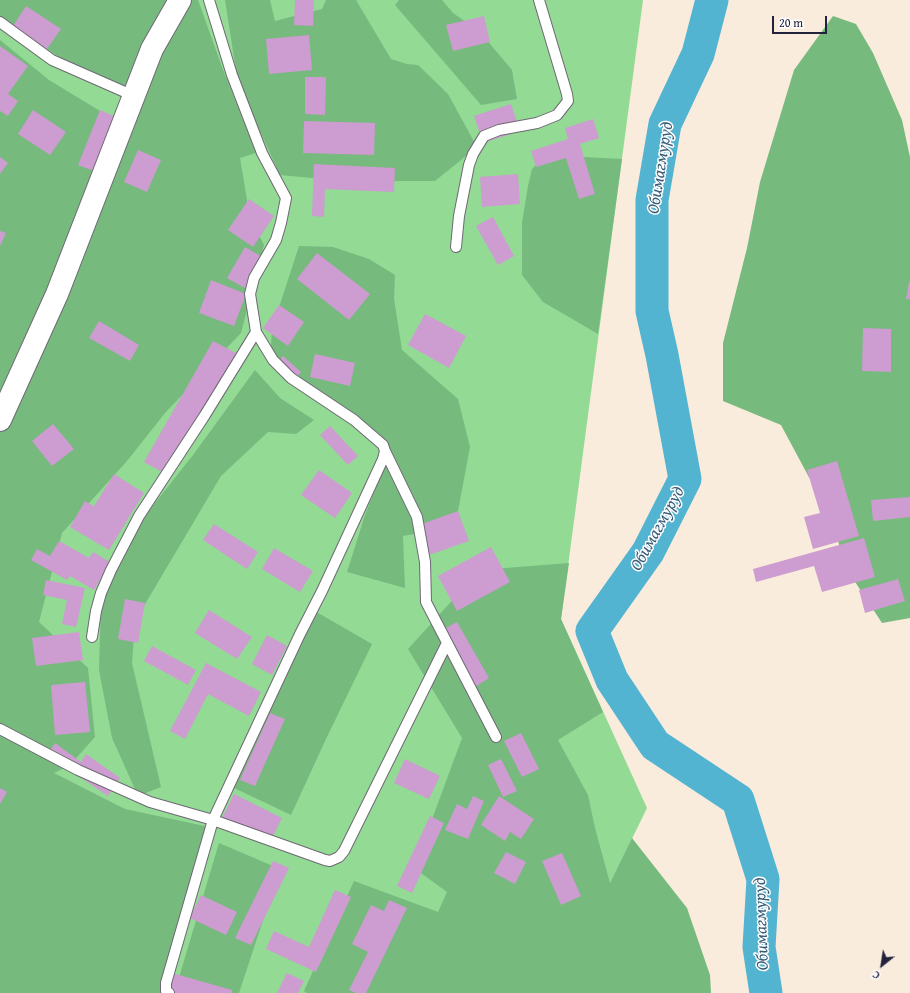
<!DOCTYPE html>
<html>
<head>
<meta charset="utf-8">
<style>
  body { margin:0 }
  #map { position:relative; width:910px; height:993px; overflow:hidden; background:#f9ecdc; font-family:"Gentium Book Plus",serif }
  canvas { display:block }
  .north { position:absolute; left:862px; top:945px; width:40px; height:40px; -webkit-text-stroke:3px #fff; paint-order:stroke; rotate:210deg; font-size:11px; font-weight:700; line-height:16px; text-align:center; color:#22223b }
  .north::after { content:''; display:block; margin:auto; width:14px; height:18px; background:#22223b; clip-path:polygon(50% 0,100% 100%,50% 72%,0 100%) }
  .scale { position:absolute; left:772px; top:16px; width:55px; height:18px; box-sizing:border-box; border:2px solid #22223b; border-top:0; padding-left:5px; font-size:12px; line-height:14px; white-space:nowrap; color:#22223b; -webkit-text-stroke:3px #fff; paint-order:stroke }
</style>
</head>
<body>
<div id="map">
<canvas width="910" height="993"></canvas>
<div class="north">С</div>
<div class="scale">20 m</div>
</div>
<script>
const context = document.querySelector('canvas').getContext('2d');
context.lineJoin = 'round';
function fillPath(path, color) { context.fillStyle = color; context.fill(path, 'evenodd'); }
const poly = rows => new Path2D(rows.map(r => 'M' + r).join(''));
function trace(path, color, width, dash) { context.strokeStyle = color; context.lineWidth = width; context.lineCap = dash ? 'butt' : 'round'; context.setLineDash(dash || []); context.stroke(path); }
function drawText(font, color, halo, rows, align = 'center') {
  context.font = font + ' "Gentium Book Plus",serif'; context.lineWidth = 3; context.setLineDash([]); context.textBaseline = 'middle'; context.strokeStyle = halo; context.fillStyle = color; for (const [text, x, y, turn = 0] of rows) {
    context.save(); context.translate(x, y); context.rotate((+turn || 0) * Math.PI / 180); context.textAlign = isNaN(turn) ? turn : align; if (halo) context.strokeText(text, 0, 0); context.fillText(text, 0, 0); context.restore();
  }
}
fillPath(poly([
  [0,0,643,0,561,619,647,808,576,953,406,993,0,993]
]), '#93da95');
fillPath(poly([
  [0,0,198,0,222,67,256,153,240,158,250,218,264,245,241,333,165,413,127,461,62,533,39,622,88,668,95,737,70,765,54,773,125,809,214,828,160,993,0,993,0,414,133,105,0,18],
  [225,0,270,0,275,21,322,9,326,0,356,0,391,59,407,64,418,65,448,94,477,147,435,181,344,181,280,175,238,83],
  [399,0,442,0,453,13,479,31,512,70,517,99,481,105,395,5],
  [833,16,856,24,873,53,902,120,910,157,910,618,882,623,844,565,834,524,781,425,723,401,723,343,747,248,760,182,794,70],
  [0,40,49,80,123,125,0,411],
  [546,155,622,159,598,334,543,302,522,275,522,223,528,186,532,169],
  [299,246,333,247,369,259,395,275,394,299,402,350,458,399,470,447,455,527,403,536,405,588,347,572,365,515,388,457,335,408,270,360,272,329],
  [255,370,280,398,314,420,296,434,268,432,221,476,135,621,132,663,161,787,138,796,112,738,99,670,101,602,132,532,193,455],
  [569,563,561,619,603,712,558,740,588,795,595,828,610,883,632,838,687,908,710,975,711,993,307,993,304,991,354,881,438,912,447,892,414,868,462,738,408,649,480,570],
  [313,610,372,644,326,739,291,815,232,787],
  [219,843,280,869,239,993,186,993,175,991]
]), '#76ba7e');
trace(poly([
  [712,0,698,54,665,124,652,200,652,311,662,355,685,479,648,552,592,631,612,680,655,745,738,800,763,879,759,947,766,993]
]), '#53b4d1', 33);
fillPath(poly([
  [295,0,314,0,313,26,294,25],
  [26,6,61,29,47,49,13,26],
  [484,16,490,42,453,51,446,25],
  [309,35,312,70,269,74,266,39],
  [0,46,28,66,8,94,18,101,8,116,0,111],
  [305,77,326,77,325,115,305,114],
  [511,104,520,131,483,143,474,116],
  [33,110,66,132,50,155,18,134],
  [100,110,116,117,94,171,78,165],
  [593,119,599,138,580,144,595,194,579,199,566,158,536,167,531,151,568,139,565,128],
  [304,121,375,123,374,155,303,153],
  [138,150,161,160,147,192,124,182],
  [0,157,8,163,0,174],
  [314,164,395,168,394,192,325,189,324,217,312,216],
  [518,174,520,204,482,207,480,177],
  [249,199,274,216,253,247,228,230],
  [493,217,514,256,498,265,476,226],
  [0,231,6,233,0,246],
  [245,247,262,257,245,288,227,278],
  [317,253,370,294,349,320,297,279],
  [211,280,246,294,234,326,199,313],
  [909,282,910,282,910,299,906,299],
  [279,305,304,322,288,346,263,328],
  [425,314,466,336,449,368,408,345],
  [99,321,139,345,130,361,89,338],
  [863,328,891,329,891,372,862,371],
  [213,341,236,353,166,474,144,462],
  [315,354,355,363,350,386,310,377],
  [283,356,301,372,291,383,273,368],
  [53,424,74,449,52,466,32,441],
  [330,426,358,456,348,465,320,435],
  [837,461,859,536,813,549,804,517,820,513,807,470],
  [319,470,352,493,335,518,301,495],
  [114,474,144,493,109,550,70,527,85,501,94,506],
  [910,497,910,517,873,521,871,500],
  [458,511,469,541,429,555,419,525],
  [214,524,258,552,247,569,203,540],
  [864,538,875,577,822,592,814,566,756,582,753,569],
  [59,541,89,558,93,552,110,562,94,590,70,576,67,580,31,560,37,549,50,556],
  [491,547,510,582,457,611,438,576],
  [274,548,313,571,300,592,262,569],
  [898,579,905,601,865,613,859,590],
  [46,580,85,588,76,627,62,624,67,600,43,595],
  [125,599,145,603,138,643,118,639],
  [209,610,252,637,237,659,195,633],
  [457,622,489,678,475,687,442,630],
  [79,632,83,660,36,666,32,638],
  [267,635,287,646,272,675,252,664],
  [152,646,196,670,188,685,144,661],
  [206,663,261,692,249,716,208,694,185,739,170,731],
  [85,682,90,732,55,735,51,685],
  [270,713,285,719,255,786,240,780],
  [521,733,539,769,522,777,504,741],
  [55,743,81,762,86,754,120,778,108,796,47,755],
  [405,759,440,776,429,799,394,783],
  [501,759,517,791,503,797,488,765],
  [0,788,7,792,0,804],
  [234,794,282,818,270,842,222,818],
  [473,796,484,801,468,839,445,830,457,804,467,809],
  [499,796,534,819,521,839,510,832,505,841,481,825],
  [430,816,444,823,412,893,397,886],
  [506,852,526,862,515,884,494,873],
  [562,853,581,896,561,905,542,861],
  [273,861,289,868,251,945,235,938],
  [335,890,351,897,316,972,266,949,274,931,309,947],
  [201,895,237,912,226,935,190,918],
  [389,900,407,908,366,993,356,993,349,990,368,952,352,944,371,905,384,911],
  [172,973,232,990,232,993,166,993],
  [287,973,304,981,298,993,277,993]
]), '#cd9cd0');
const lane = poly([
  [0,22,52,60,134,96],
  [456,247,459,216,469,165,473,154,484,136,499,130,537,123,557,115,568,101,567,94,539,0],
  [385,451,417,517,425,562,426,602,496,737],
  [92,637,96,611,101,593,111,570,139,516,205,415,256,332],
  [0,729,78,770,150,802,213,820,325,860,330,861,339,857,344,851,447,643],
  [169,993,166,991,166,983,213,820,300,634,322,591,383,459,385,451,383,445,354,420,291,378,273,360,256,332,250,294,254,278,276,240,281,223,286,198,262,153,232,75,209,0]
]);
const secondary = poly([
  [0,420,57,294,152,49,180,0]
]);
trace(lane, '#6d6973', 12);
trace(secondary, '#6d6973', 24);
trace(lane, '#fff', 10);
trace(secondary, '#fff', 22);
drawText('italic 17px', '#365c77', '#fff', [
  ["Обимагмуруд",661,168,-81],
  ["Обимагмуруд",658,529,-61],
  ["Обимагмуруд",762,924,-92]
]);
</script>
</body>
</html>
